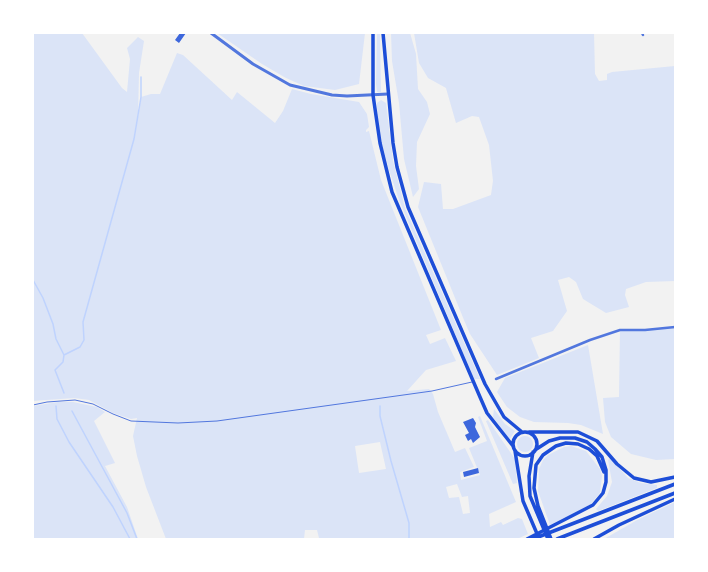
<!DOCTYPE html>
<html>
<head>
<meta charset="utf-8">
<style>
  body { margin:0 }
  #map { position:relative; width:708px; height:572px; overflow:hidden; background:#f2f2f2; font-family:"Roboto Condensed",sans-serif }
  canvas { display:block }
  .frame { position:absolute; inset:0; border:34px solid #fff; pointer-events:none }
</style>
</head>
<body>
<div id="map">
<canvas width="708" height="572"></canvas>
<div class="frame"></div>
</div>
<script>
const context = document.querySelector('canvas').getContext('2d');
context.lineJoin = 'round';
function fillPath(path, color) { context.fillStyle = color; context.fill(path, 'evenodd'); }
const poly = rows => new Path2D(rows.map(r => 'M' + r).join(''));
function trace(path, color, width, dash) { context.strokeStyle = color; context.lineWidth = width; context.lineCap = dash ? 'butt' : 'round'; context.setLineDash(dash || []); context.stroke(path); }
fillPath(poly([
  [33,33,82,33,122,88,127,92,130,59,127,48,138,37,144,41,139,73,138,117,141,97,151,94,160,94,177,53,183,55,232,100,237,92,275,123,283,111,292,89,311,94,359,102,367,114,369,127,366,130,366,132,369,131,381,180,441,330,426,335,430,344,445,338,456,361,426,370,407,391,429,389,433,394,438,412,455,452,465,448,474,467,460,472,461,480,480,475,469,448,487,441,478,417,480,416,516,502,489,514,490,527,501,522,503,525,518,518,522,519,528,534,517,539,317,539,319,538,317,530,305,530,304,539,166,539,146,487,137,456,133,436,137,418,131,419,113,413,89,400,74,398,33,401],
  [380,442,386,469,359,473,355,446],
  [457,484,462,497,468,496,470,513,463,514,459,497,449,498,446,487],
  [217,33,365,33,359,84,335,90,304,86,286,78,262,64],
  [377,33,380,33,381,92,377,92,376,84],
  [391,33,410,33,416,54,418,89,427,102,430,114,417,142,416,166,419,189,413,197,404,159,399,103,392,61],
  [414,33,594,33,595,74,599,81,607,80,607,74,612,72,675,66,675,281,646,282,626,289,625,295,629,307,606,313,583,299,576,282,569,277,558,280,567,311,553,331,531,338,539,358,497,375,470,334,464,320,418,207,424,182,441,184,443,209,453,209,491,195,493,181,489,145,479,117,472,116,456,123,446,88,428,78,419,63],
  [381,100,386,103,393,161,405,208,480,379,474,379,399,200,389,170,380,137,377,107,377,103],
  [675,327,675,459,656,460,631,454,611,437,605,422,603,398,619,397,620,330,645,330],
  [588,345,603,434,581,425,568,423,534,422,520,417,507,407,497,392,505,378],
  [58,402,73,402,97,407,105,412,94,421,115,463,105,466,127,507,138,539,33,539,33,406],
  [494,409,505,424,515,431,509,440,493,417],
  [488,420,515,459,517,483,513,484,486,421],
  '517 444a8 8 0 1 1 16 0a8 8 0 1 1-16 0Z',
  [571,446,586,451,600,469,602,476,600,493,590,505,550,525,538,491,539,469,543,460,548,455,564,447],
  [610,458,628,478,641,483,657,485,657,488,598,511,596,509,607,496,612,482,608,460],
  [675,502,675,539,604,539,639,519]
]), '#dbe4f7');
trace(poly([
  [33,280,43,298,53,324,56,339,64,355,63,362,55,370,64,393],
  [64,355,80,347,84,340,83,322,134,139,141,97,141,77],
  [56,406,57,419,69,442,113,507,130,539],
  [380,406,380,416,391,461,409,523,409,539],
  [72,411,127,513,137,539]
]), '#bfd3fe', 1.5);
fillPath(poly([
  [180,33,186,33,179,43,175,40],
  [473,418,476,423,475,427,480,437,473,443,471,439,468,441,465,435,469,433,463,422],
  [478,468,479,473,464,477,463,472]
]), '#3d67dc');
trace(poly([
  [33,405,47,402,75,400,93,404,113,414,131,421,178,423,217,421,432,391,472,382]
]), '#5277de', 1);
trace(poly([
  [642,33,643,35],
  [496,379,590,340,620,330,645,330,675,327]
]), '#5277de', 2.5);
trace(poly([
  [211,33,253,64,290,85,332,95,347,96,388,94]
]), '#5277de', 3);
trace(poly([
  [373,33,373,95,380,143,392,192,480,397,487,413,513,446],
  [383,33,393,143,397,167,408,207,485,384,504,417,522,432],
  '513 444a12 12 0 1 1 24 0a12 12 0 1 1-24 0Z',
  [529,432,578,432,597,441,617,464,634,478,651,482,675,477],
  [515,451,523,501,538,536],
  [533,452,529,476,530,496,548,539],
  [527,539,593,505,603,493,606,482,606,470,602,457,595,449,587,442,575,438,560,438,549,441,535,450],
  [533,539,675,484],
  [551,539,538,506,534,488,536,465,543,455,556,446,566,443,578,444,589,449,597,456,604,472],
  [557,539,675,493],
  [594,539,619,525,675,499]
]), '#1d4ed8', 3.5);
</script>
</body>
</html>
